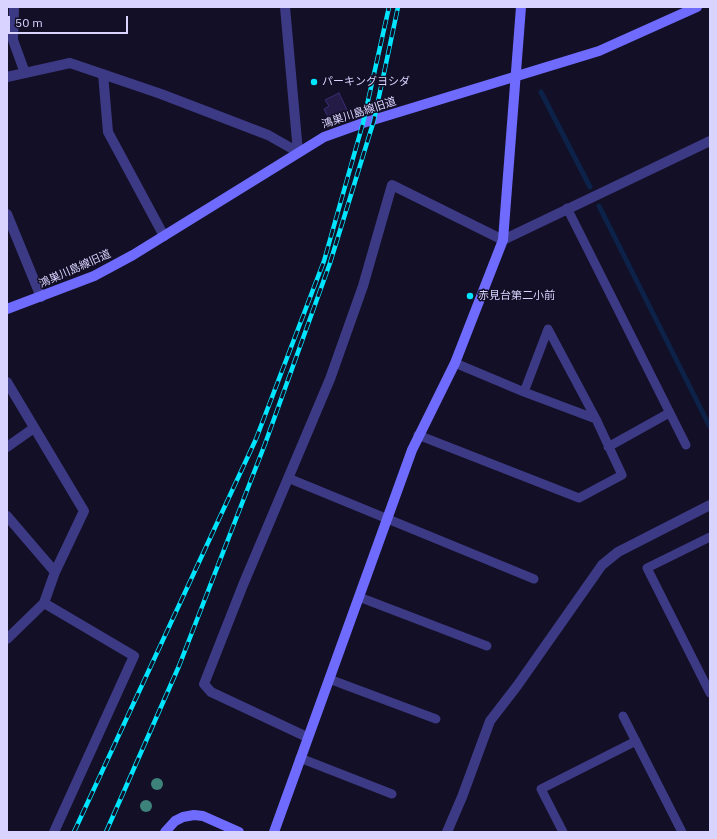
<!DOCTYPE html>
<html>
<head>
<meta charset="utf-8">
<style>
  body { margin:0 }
  #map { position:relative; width:717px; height:839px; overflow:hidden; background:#130f26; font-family:"IBM Plex Sans",sans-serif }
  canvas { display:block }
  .frame { position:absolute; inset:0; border:8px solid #d9d4ff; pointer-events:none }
  .scale { position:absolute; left:8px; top:16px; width:120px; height:18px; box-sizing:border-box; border:2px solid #d9d4ff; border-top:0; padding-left:5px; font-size:12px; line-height:14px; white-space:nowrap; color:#d9d4ff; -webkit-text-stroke:3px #130f26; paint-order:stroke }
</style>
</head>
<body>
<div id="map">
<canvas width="717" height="839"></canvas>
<div class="frame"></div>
<div class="scale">50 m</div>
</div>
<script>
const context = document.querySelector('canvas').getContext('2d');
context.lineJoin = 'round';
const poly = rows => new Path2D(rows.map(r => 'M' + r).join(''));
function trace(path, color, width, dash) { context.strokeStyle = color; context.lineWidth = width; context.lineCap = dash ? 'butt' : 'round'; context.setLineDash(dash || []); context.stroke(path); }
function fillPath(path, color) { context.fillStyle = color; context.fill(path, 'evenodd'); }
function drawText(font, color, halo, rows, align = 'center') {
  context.font = font + ' "IBM Plex Sans","Noto Sans JP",sans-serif'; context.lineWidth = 3; context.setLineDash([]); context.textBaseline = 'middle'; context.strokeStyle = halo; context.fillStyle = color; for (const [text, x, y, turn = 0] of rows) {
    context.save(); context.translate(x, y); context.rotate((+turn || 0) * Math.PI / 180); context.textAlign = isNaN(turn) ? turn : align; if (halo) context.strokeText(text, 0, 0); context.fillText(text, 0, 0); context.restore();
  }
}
trace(poly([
  [541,92,590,187],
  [599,206,710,427]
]), '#0c2248', 5);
const building = poly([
  [339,93,350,116,332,125,324,109,329,106,325,100,339,93]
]);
fillPath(building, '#241b47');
trace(building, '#3b2d73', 1);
trace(poly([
  [567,208,686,445],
  [455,363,524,392,596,419],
  [418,435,579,498,622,475,596,419,548,329,524,392],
  [608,447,669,413],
  [288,478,534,579],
  [710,537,647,568,710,693],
  [359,597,487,646],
  [329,679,436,719],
  [623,716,682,832],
  [300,758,392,794],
  [563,832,541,789,636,741]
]), '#3d3a85', 9);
trace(poly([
  [14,7,13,40,25,73],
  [285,7,298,152],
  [103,74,108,132,164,236],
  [7,77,70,63,161,94,268,135,298,152],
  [7,214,41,297],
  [7,382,84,511,55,572,44,603,7,639],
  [7,447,34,428],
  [7,516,55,572],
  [44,603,134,656,54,832],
  [307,737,211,692,204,684,243,585,330,379,363,286,392,185,503,240,710,141],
  [447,832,462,797,490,721,517,686,602,565,618,552,710,505]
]), '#3d3a85', 10);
trace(poly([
  [7,309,94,276,133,255,324,137,363,123,599,51,697,7],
  [165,832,175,821,183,817,194,815,203,816,239,832],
  [274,832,412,450,455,363,503,240,521,7]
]), '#6f6bff', 10);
const rail = poly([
  [74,832,256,439,324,261,363,123,389,7],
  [106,832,179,666,265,444,330,263,374,120,398,7]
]);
trace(rail, '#00e5ff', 4.5);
trace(rail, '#130f26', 3, [9]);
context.fillStyle = '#3d827b';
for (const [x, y] of [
  [157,784],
  [146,806]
]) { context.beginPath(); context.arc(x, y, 6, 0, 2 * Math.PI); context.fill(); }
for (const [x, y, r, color] of [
  [314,82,4,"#00e5ff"],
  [470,296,4,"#00e5ff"]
]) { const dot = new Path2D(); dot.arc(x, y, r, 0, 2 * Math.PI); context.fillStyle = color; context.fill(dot); trace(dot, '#130f26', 1.5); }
drawText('11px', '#d9d4ff', '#130f26', [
  ["パーキングヨシダ",322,82],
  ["赤見台第二小前",478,296]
], 'left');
drawText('11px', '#d9d4ff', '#130f26', [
  ["鴻巣川島線旧道",359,113,-18],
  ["鴻巣川島線旧道",75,269,-24]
]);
</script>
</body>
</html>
